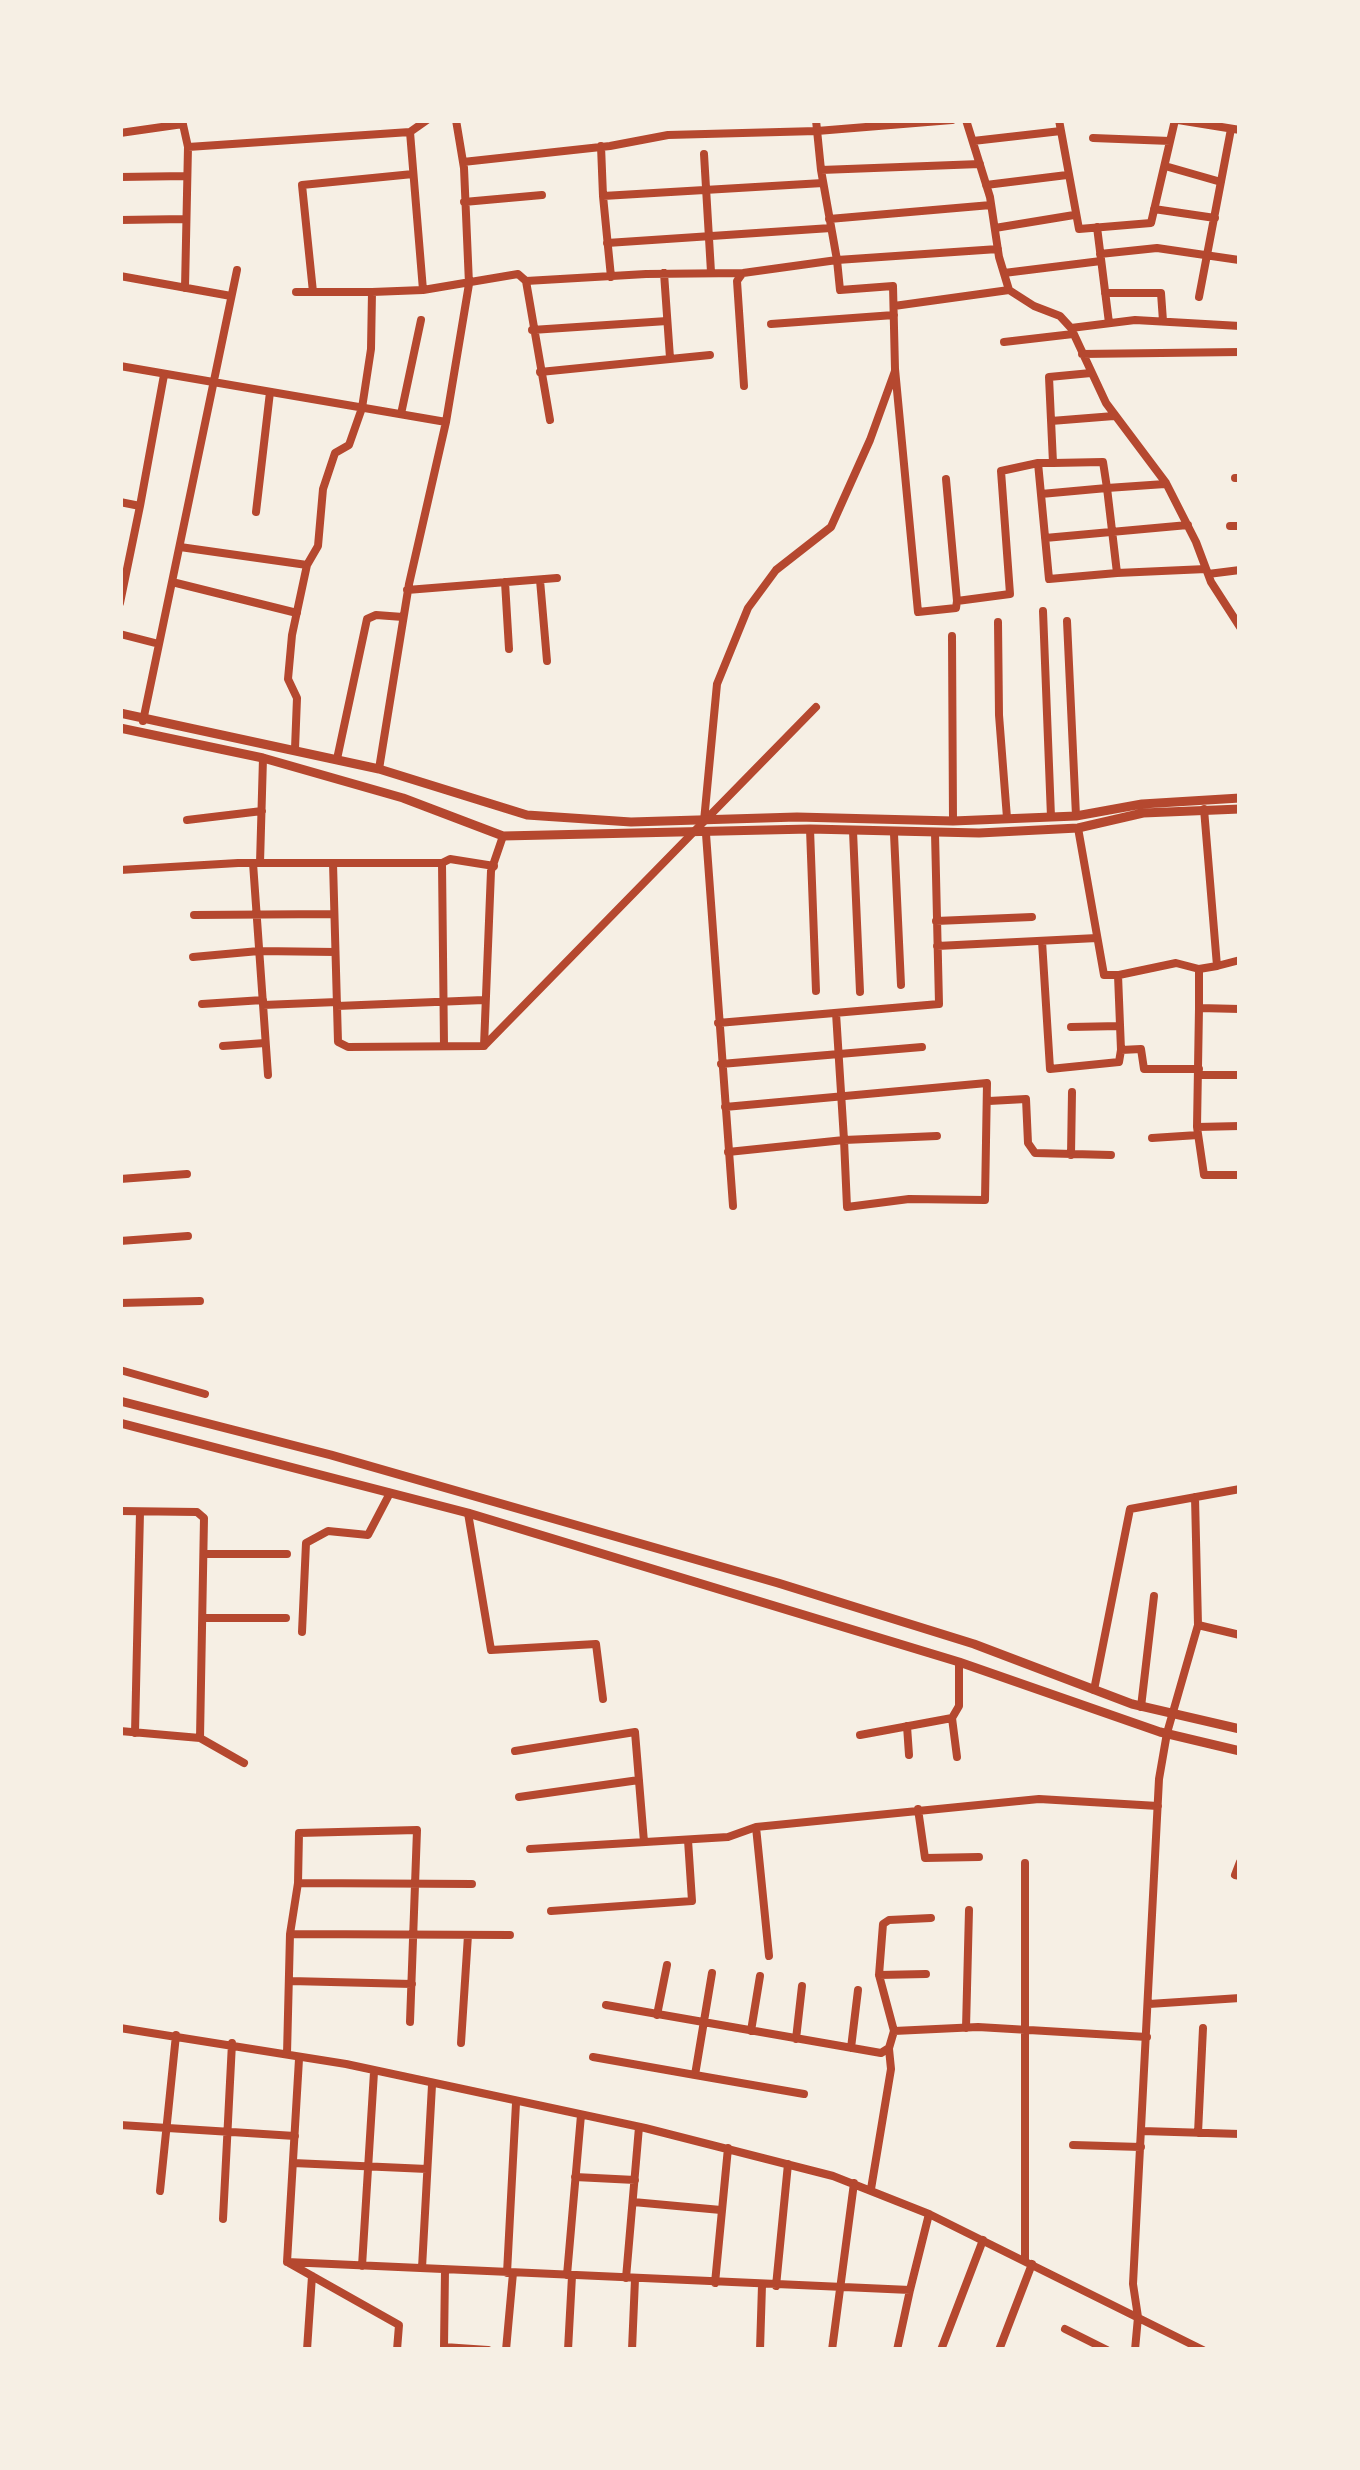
<!DOCTYPE html>
<html>
<head>
<meta charset="utf-8">
<style>
  body { margin:0 }
  #map { position:relative; width:1360px; height:2470px; overflow:hidden; background:#f6efe4; font-family:Literata,serif }
  canvas { display:block }
  .frame { position:absolute; inset:0; border:123px solid #f6efe4; pointer-events:none }
</style>
</head>
<body>
<div id="map">
<canvas width="1360" height="2470"></canvas>
<div class="frame"></div>
</div>
<script>
const context = document.querySelector('canvas').getContext('2d');
context.lineJoin = 'round';
const poly = rows => new Path2D(rows.map(r => 'M' + r).join(''));
function trace(path, color, width, dash) { context.strokeStyle = color; context.lineWidth = width; context.lineCap = dash ? 'butt' : 'round'; context.setLineDash(dash || []); context.stroke(path); }
trace(poly([
  [182,120,188,147,410,132,423,290,518,274,526,281],
  [816,120,821,170,980,164],
  [966,120,990,197,999,257,1009,290,1034,306,1060,316,1071,328,1106,403,1166,483,1196,542,1211,582,1240,627],
  [1059,120,1079,229,1151,223,1175,120],
  [1178,120,1240,130],
  [410,132,427,120],
  [120,133,183,124],
  [1093,138,1170,141],
  [973,141,1061,131],
  [601,146,603,196],
  [704,154,711,272],
  [463,162,610,146,668,135,817,131,952,120],
  [1165,166,1221,182],
  [821,170,837,260,998,249],
  [120,177,187,176],
  [986,185,1067,175],
  [464,202,542,195],
  [1154,209,1215,218],
  [829,219,991,205],
  [120,220,186,219],
  [1097,227,1109,323],
  [995,228,1074,215],
  [607,243,831,228],
  [1100,254,1157,248,1239,260],
  [664,273,670,358],
  [1004,273,1101,261],
  [742,274,737,281,744,386],
  [120,276,231,296],
  [611,277,603,196,823,183],
  [185,288,188,147],
  [296,292,372,292],
  [313,292,302,185,413,174],
  [1105,293,1161,293,1163,321],
  [1199,297,1231,129],
  [894,306,1009,290],
  [771,324,894,315],
  [1071,328,1135,320,1240,326],
  [532,330,667,321],
  [1004,342,1073,334],
  [1082,354,1240,352],
  [120,366,446,422],
  [540,372,710,355],
  [401,414,421,320],
  [550,420,526,281,646,274,743,273,837,260,840,290,893,286,895,369,918,612,956,608,957,601],
  [1051,421,1114,416],
  [1053,463,1038,463,1049,579,1117,573],
  [1235,478,1240,478],
  [946,479,957,601,1010,594,1001,471,1038,463],
  [1165,484,1107,488,1117,573,1206,569],
  [1041,494,1107,488,1103,462,1053,463,1049,377,1091,373],
  [120,502,140,506,120,603],
  [140,506,164,375],
  [256,512,270,392],
  [1230,526,1240,526],
  [1045,538,1188,525],
  [180,547,307,565],
  [1208,574,1240,570],
  [540,580,547,661],
  [172,582,297,613],
  [505,582,509,649],
  [407,590,557,578],
  [1043,611,1051,817],
  [1067,621,1076,816],
  [998,622,999,715,1007,818],
  [120,634,159,644],
  [952,636,953,821],
  [143,721,237,270],
  [295,749,297,698,288,679,292,635,307,565,318,546,323,489,335,453,349,445,362,408,371,349,372,292,423,290],
  [337,759,367,619,376,615,403,617],
  [379,769,409,584,446,422,469,284,464,168,456,120],
  [187,820,262,811],
  [704,821,717,684,748,608,776,570,831,527,870,440,895,371],
  [1078,828,1104,975,1118,975,1121,1050,1141,1049,1144,1069,1199,1069],
  [810,829,816,991],
  [853,831,860,992],
  [706,834,733,1206],
  [894,834,901,985],
  [503,836,491,871,484,1046,816,707],
  [253,863,268,1075],
  [260,863,263,758],
  [333,863,338,1042,348,1047,484,1046],
  [120,870,238,863,442,863],
  [194,915,334,914],
  [936,921,1032,917],
  [1042,941,1050,1069,1119,1062,1121,1050],
  [937,946,1097,938],
  [193,957,259,951,335,952],
  [1217,966,1240,960],
  [1119,975,1176,963,1199,969],
  [202,1004,263,1000],
  [263,1005,337,1002],
  [337,1006,484,1000],
  [1199,1008,1199,969,1217,966,1204,809],
  [1240,1009,1199,1008,1197,1127,1240,1126],
  [718,1023,939,1004,935,833],
  [1071,1027,1120,1026],
  [223,1046,265,1043],
  [444,1046,442,863,450,859,494,866],
  [721,1064,922,1047],
  [1200,1075,1240,1075],
  [989,1101,1026,1099,1028,1143,1035,1153,1111,1155],
  [725,1107,987,1083,985,1200,909,1199,847,1207,844,1140,937,1136],
  [1197,1127,1204,1175,1240,1175],
  [1152,1138,1198,1135],
  [728,1152,844,1140,836,1013],
  [1071,1155,1072,1092],
  [120,1179,187,1174],
  [120,1241,188,1236],
  [120,1303,200,1301],
  [120,1370,205,1394],
  [120,1511,197,1512,204,1518,200,1738],
  [468,1513,491,1650,596,1644,603,1699],
  [206,1554,287,1554],
  [203,1618,286,1618],
  [1198,1625,1240,1635],
  [302,1632,306,1543,328,1531,368,1535,390,1493],
  [1094,1690,1130,1509,1240,1489],
  [1141,1707,1154,1596],
  [952,1718,957,1757],
  [907,1726,909,1755],
  [120,1731,200,1738,244,1763],
  [135,1733,140,1512],
  [860,1735,952,1718,959,1706,959,1662],
  [515,1751,635,1732,644,1842],
  [519,1797,639,1780],
  [918,1809,925,1858,979,1857],
  [530,1849,728,1837,756,1827],
  [1240,1862,1235,1875,1240,1876],
  [1025,1863,1025,2260],
  [298,1883,472,1884],
  [551,1911,692,1901,688,1840],
  [290,1934,510,1935],
  [769,1956,756,1827,1039,1799,1158,1806],
  [712,1973,695,2075,804,2094],
  [879,1975,883,1924,889,1920,931,1918],
  [290,1981,412,1984],
  [1149,2004,1240,1998],
  [606,2005,881,2053,889,2048,894,2031,978,2027,1147,2037],
  [657,2015,667,1965],
  [120,2028,346,2064,645,2128,833,2176,929,2214,1203,2350],
  [966,2028,969,1910],
  [751,2031,760,1976],
  [894,2031,879,1975,926,1974],
  [796,2039,802,1986],
  [461,2043,468,1935],
  [851,2048,858,1990],
  [287,2054,290,1934,298,1883,299,1833,417,1830,410,2022],
  [593,2057,695,2075],
  [299,2059,287,2262,910,2290,897,2350],
  [120,2125,295,2136],
  [1142,2131,1240,2134],
  [1198,2133,1203,2028],
  [1073,2145,1141,2147],
  [293,2163,427,2169],
  [575,2177,635,2180],
  [871,2189,891,2069,889,2049],
  [160,2191,176,2035],
  [633,2202,721,2210],
  [223,2219,232,2043],
  [289,2263,399,2325,397,2350],
  [362,2266,374,2072],
  [422,2268,432,2085],
  [445,2270,444,2347,488,2350],
  [507,2273,516,2103],
  [567,2275,581,2115],
  [626,2278,639,2127],
  [715,2283,728,2148],
  [776,2286,788,2164],
  [910,2290,929,2214],
  [1065,2329,1107,2350],
  [307,2350,312,2276],
  [506,2350,513,2273],
  [568,2350,572,2276],
  [632,2350,635,2279],
  [760,2350,762,2285],
  [832,2350,854,2183],
  [941,2350,983,2240],
  [999,2350,1032,2264],
  [1135,2350,1138,2317,1133,2284,1159,1779,1167,1733,1198,1625,1195,1497]
]), '#b5482f', 8);
trace(poly([
  [120,713,379,769,527,815,631,822,797,817,953,821,1076,816,1142,804,1240,798],
  [120,728,263,758,403,798,503,836,810,829,979,833,1078,828,1143,813,1240,809],
  [120,1401,331,1455,778,1583,974,1644,1132,1704,1240,1729],
  [120,1423,468,1513,959,1662,1160,1732,1240,1751]
]), '#b5482f', 9);
</script>
</body>
</html>
